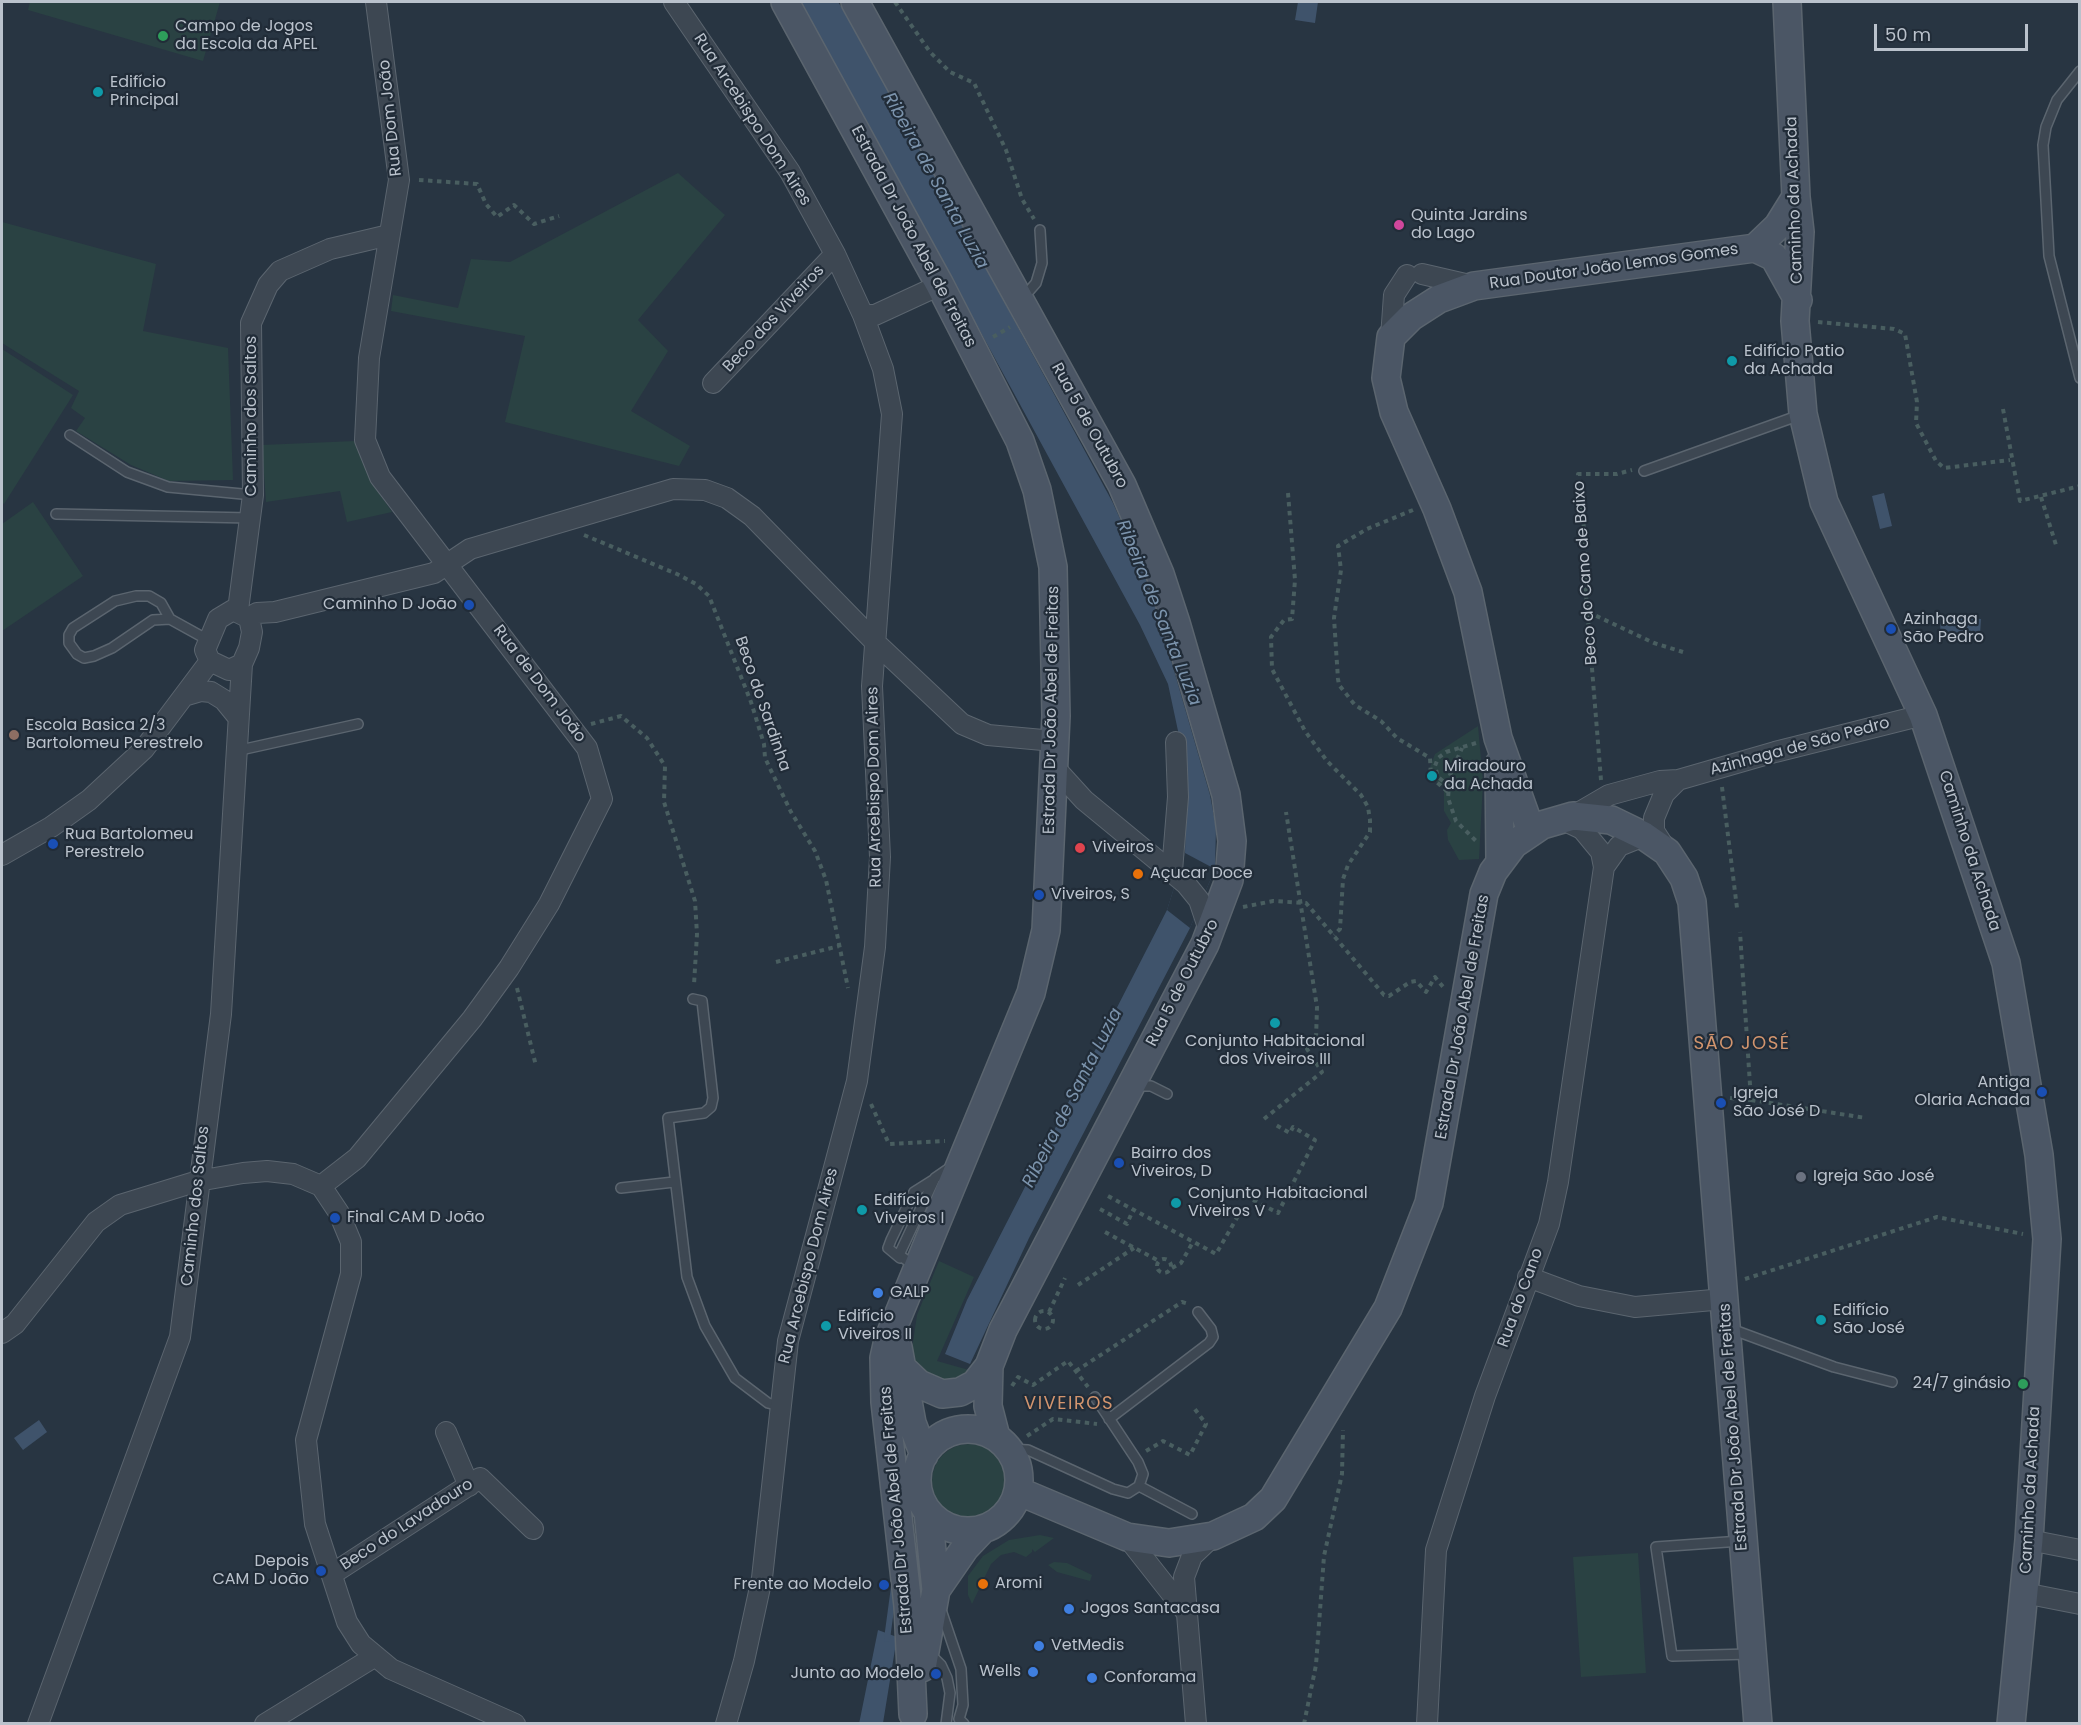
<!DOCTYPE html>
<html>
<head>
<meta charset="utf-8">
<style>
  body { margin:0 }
  #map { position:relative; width:2081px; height:1725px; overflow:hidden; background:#283542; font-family:Poppins,sans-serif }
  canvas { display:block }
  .frame { position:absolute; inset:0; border:3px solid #bac2cc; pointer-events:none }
  .scale { position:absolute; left:1874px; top:24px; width:154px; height:27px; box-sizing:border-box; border:3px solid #bac2cc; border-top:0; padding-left:8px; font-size:18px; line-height:21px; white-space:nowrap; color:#bac2cc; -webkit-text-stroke:4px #212c38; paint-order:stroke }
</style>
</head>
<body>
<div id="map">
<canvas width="2081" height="1725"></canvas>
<div class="frame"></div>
<div class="scale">50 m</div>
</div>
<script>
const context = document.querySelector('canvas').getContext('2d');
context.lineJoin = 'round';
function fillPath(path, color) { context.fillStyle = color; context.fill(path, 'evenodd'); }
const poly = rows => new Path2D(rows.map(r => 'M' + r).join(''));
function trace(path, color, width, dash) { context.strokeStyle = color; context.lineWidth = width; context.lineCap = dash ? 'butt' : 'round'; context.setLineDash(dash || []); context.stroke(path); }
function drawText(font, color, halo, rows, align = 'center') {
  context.font = font + ' Poppins,sans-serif'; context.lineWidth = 4.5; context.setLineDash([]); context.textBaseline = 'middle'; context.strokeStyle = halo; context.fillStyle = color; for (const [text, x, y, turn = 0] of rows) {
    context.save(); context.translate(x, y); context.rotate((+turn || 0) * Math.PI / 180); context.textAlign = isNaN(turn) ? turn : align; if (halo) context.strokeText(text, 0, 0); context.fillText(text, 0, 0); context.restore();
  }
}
fillPath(poly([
  [30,2,220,2,203,61,28,10],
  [678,173,725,215,638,320,668,351,631,411,690,446,679,466,505,422,525,336,391,311,393,295,458,308,471,259,510,262],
  [2,222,156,264,143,331,228,348,233,480,169,481,131,465,76,431,85,418,71,408,79,391,2,343],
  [2,349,73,395,4,504,2,502],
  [355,441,370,480,392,512,347,522,340,491,266,502,262,445],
  [33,502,83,576,2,631,2,524],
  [1478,726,1483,782,1479,859,1459,860,1448,840,1447,830,1451,823,1444,811,1444,787,1435,781,1430,767,1435,754],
  [939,1261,974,1277,937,1361,969,1370,955,1380,946,1381,935,1380,917,1366,912,1349,917,1315],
  '932 1481a37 37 0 1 1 74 0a37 37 0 1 1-74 0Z',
  [1040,1535,1054,1538,1035,1552,1032,1549,1032,1552,1026,1557,1014,1552,1001,1555,991,1564,972,1604,968,1595,968,1576,983,1556,1009,1540],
  [1638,1553,1646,1673,1581,1677,1573,1557],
  [1054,1562,1067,1563,1092,1575,1090,1581,1057,1572,1048,1565]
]), '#2a4243');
fillPath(poly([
  [801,2,838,2,842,8,883,78,1113,503,1149,584,1210,795,1216,827,1215,869,1190,928,1029,1238,970,1364,945,1354,967,1300,1167,910,1185,853,1187,773,1168,684,1140,625],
  [1298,2,1318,2,1315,23,1295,20],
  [1884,493,1892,526,1880,529,1872,496],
  [1941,616,1981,619,1980,635,1940,632],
  [39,1420,47,1432,23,1450,14,1438],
  [878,1630,897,1637,883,1723,859,1724]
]), '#3f536b');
fillPath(poly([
  [1185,853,1215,869,1190,928,1167,910]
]), '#283542');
trace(poly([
  [887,1639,894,1587]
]), '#3f536b', 6);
const lane = poly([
  [2080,71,2057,100,2046,127,2043,145,2049,256,2080,378],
  [1029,291,1036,283,1042,263,1040,230],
  [70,435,127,472,168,487,253,495],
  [1644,471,1800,415],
  [56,514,251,518],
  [170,619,153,620,112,648,94,656,84,658,77,654,69,643,69,635,73,628,115,601,136,596,149,596,161,603,170,619,208,640],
  [236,751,358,724],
  [693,999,702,1001,713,1098,711,1107,704,1113,668,1118,687,1277,705,1326,735,1378,768,1403,780,1406],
  [1143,1086,1151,1086,1167,1094],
  [621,1188,674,1182],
  [900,1258,888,1248,891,1240,914,1192,933,1180],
  [915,1266,899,1255,935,1178,951,1167],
  [1731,1329,1834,1367,1892,1382],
  [1095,1397,1138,1462,1143,1474,1139,1486],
  [1109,1419,1209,1343,1213,1337,1211,1329,1198,1312],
  [1008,1449,1028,1450,1113,1489,1128,1493,1139,1486,1192,1514],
  [1741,1541,1656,1547,1672,1656,1750,1654],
  [941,1610,961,1669,963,1705,959,1719,964,1724],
  [929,1653,941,1665,947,1678,950,1693,946,1724]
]);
const street = poly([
  [674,2,790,172,835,254,863,315,883,369,892,414,872,686,880,857,875,947,857,1081,788,1341,762,1578,744,1661,726,1724],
  [1422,274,1474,286],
  [863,315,875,315,940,285],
  [1391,337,1394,295,1407,275],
  [713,383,835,254],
  [233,610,249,618,252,632,249,648,242,664,229,670,210,661,205,650,218,619,233,610],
  [238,610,253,495,251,323,268,285,280,271,330,249,389,235],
  [249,618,257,613,275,612,434,573,470,549,673,489,705,490,727,498,752,516,877,644,962,724,988,735,1054,741],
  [184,696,201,691,211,692,224,700,237,716],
  [1054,767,1084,800,1186,884,1199,900,1210,933],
  [1573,816,1609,795,1660,781,1678,780,1775,752,1923,715],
  [1561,819,1582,829,1601,852,1604,867],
  [1665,848,1654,831,1654,818,1664,794,1678,780],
  [2,855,51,827,89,800,144,749,210,661],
  [1172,871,1178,797,1176,742],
  [321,1186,357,1158,472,1019,509,968,549,904,602,799,587,748,380,477,365,440,369,358,399,180,376,2],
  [1528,1277,1579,1296,1635,1307,1724,1299],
  [2,1333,15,1324,96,1222,120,1205,198,1181,243,1173,267,1171,293,1174,321,1186,339,1213,351,1242,351,1274,306,1440,315,1524,347,1622,361,1644,391,1669,515,1724],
  [446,1432,469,1486],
  [1127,1537,1186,1612],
  [2029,1540,2080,1550],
  [332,1574,480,1478,533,1529],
  [2024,1593,2080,1604],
  [38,1724,180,1337,221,1014,242,664],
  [265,1724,374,1657],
  [1196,1724,1184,1577,1192,1556,1213,1536],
  [1427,1724,1436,1550,1485,1396,1549,1224,1558,1182,1604,867,1619,846,1644,836]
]);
const secondary = poly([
  [785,2,940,285,1020,441,1037,490,1053,567,1056,716,1046,930,1031,993,888,1340,884,1358,885,1402,908,1606,913,1714],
  [855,2,1122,485,1160,574,1176,623,1226,795,1232,841,1229,880,1205,944,1003,1330,989,1366,988,1406,996,1437],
  [1787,2,1796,197,1800,232,1795,321,1803,414,1824,502,1923,715,2006,963,2039,1155,2047,1239,2029,1540,2011,1724],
  [1755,248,1778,226,1796,197],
  [1499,764,1500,861],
  [1531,831,1498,738,1468,592,1437,509,1394,412,1386,378,1391,337,1411,317,1439,299,1474,286,1755,248,1774,257,1798,300],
  [898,1347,912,1423,924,1455],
  [899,1365,919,1384,942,1394,960,1392,975,1384,989,1366],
  '917 1480a51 51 0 1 1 102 0a51 51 0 1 1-102 0Z',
  [1018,1491,1127,1537,1169,1543,1213,1536,1254,1517,1273,1499,1388,1308,1429,1203,1484,894,1493,872,1514,844,1542,825,1573,816,1611,820,1644,836,1667,852,1684,878,1692,902,1758,1724],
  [936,1590,965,1548,983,1529],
  [922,1668,936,1590,928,1512]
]);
trace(lane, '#5b656f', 12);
trace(street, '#5b656f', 22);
trace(secondary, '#5b656f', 30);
trace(poly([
  [895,2,930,52,950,72,974,83,1006,150,1022,199,1034,219],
  [419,180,477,184,486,204,497,217,514,205,534,224,559,216],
  [1818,322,1894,329,1905,334,1917,402,1916,423,1936,461,1944,468,2010,460],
  [993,337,1010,327],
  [2003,409,2020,501,2080,486],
  [1288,493,1295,580,1292,619,1284,620,1271,637,1272,669,1305,731,1327,761,1361,795,1368,807,1370,820,1370,832,1348,865,1343,879,1340,929,1334,935],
  [2041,497,2056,545],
  [1413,510,1367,529,1338,546,1341,570,1334,618,1338,679,1339,685,1355,705,1381,721,1397,738,1430,758,1431,777,1448,792],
  [584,535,677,574,696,584,709,596,751,702,764,744,765,758,791,812,815,851,826,880,848,988],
  [1588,612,1654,643,1683,652],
  [591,724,621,716,647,738,665,766,664,802,695,901,697,934,694,985],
  [1476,743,1446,752,1438,758,1435,766,1438,777,1449,786,1448,798,1456,821,1477,842],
  [1601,780,1586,594,1585,538,1578,474,1617,474,1632,470],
  [1446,784,1462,748],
  [1722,787,1737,908],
  [1243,907,1273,901,1306,903,1384,995,1389,996,1410,982,1416,981,1426,992,1435,977,1444,988],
  [776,962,839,946],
  [517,988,536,1066],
  [1730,1098,1751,1100,1740,932],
  [1751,1100,1866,1118],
  [871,1104,889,1144,945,1141],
  [1264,1119,1322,1072,1307,1049,1316,1039,1317,1007,1286,812],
  [1108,1196,1216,1254,1242,1209],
  [1253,1200,1278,1213,1315,1140,1293,1127,1290,1133,1276,1125],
  [1100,1209,1127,1224,1133,1210],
  [1105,1232,1159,1261],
  '1157 1266a7 7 0 1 1 14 0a7 7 0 1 1-14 0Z',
  [1172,1268,1181,1263,1193,1242],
  [1745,1279,1937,1217,2023,1234],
  [1078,1285,1134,1248],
  '1035 1320a9 9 0 1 1 18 0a9 9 0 1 1-18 0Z',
  [1049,1312,1065,1278],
  [1076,1371,1182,1302,1189,1304],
  [1012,1386,1018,1377,1033,1385,1068,1361,1088,1387],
  [1027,1436,1053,1419,1097,1424],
  [1146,1451,1163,1441,1190,1455,1206,1424,1194,1408],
  [1304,1724,1316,1665,1324,1556,1342,1474,1343,1430]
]), '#495e60', 4, [4.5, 4.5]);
trace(lane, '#3d4752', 9);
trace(street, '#3d4752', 20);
trace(secondary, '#4b5665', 27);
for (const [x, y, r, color] of [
  [163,36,6,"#2e9e5b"],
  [98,92,6,"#0f9aa8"],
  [1399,225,6,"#d1479c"],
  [1732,361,6,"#0f9aa8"],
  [469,605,6,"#1a4fb4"],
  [1891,629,6,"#1a4fb4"],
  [14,735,6,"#8d6e63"],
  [1432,776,6,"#0f9aa8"],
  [53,844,6,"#1a4fb4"],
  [1080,848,6,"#e0444e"],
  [1138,874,6,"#e8710a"],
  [1039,895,6,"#1a4fb4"],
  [1275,1023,6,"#0f9aa8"],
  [2042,1092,6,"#1a4fb4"],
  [1721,1103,6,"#1a4fb4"],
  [1119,1163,6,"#1a4fb4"],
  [1801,1177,6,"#6b7280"],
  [1176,1203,6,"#0f9aa8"],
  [862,1210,6,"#0f9aa8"],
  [335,1218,6,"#1a4fb4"],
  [878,1293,6,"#3f7fe0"],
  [1821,1320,6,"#0f9aa8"],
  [826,1326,6,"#0f9aa8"],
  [2023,1384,6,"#2e9e5b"],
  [321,1571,6,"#1a4fb4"],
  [983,1584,6,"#e8710a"],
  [884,1585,6,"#1a4fb4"],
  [1069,1609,6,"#3f7fe0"],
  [1039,1646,6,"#3f7fe0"],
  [1033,1672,6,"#3f7fe0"],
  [936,1674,6,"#1a4fb4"],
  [1092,1678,6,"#3f7fe0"]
]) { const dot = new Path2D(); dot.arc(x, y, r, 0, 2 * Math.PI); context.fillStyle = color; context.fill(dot); trace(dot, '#212c38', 2); }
drawText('16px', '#bac2cc', '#212c38', [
  ["Campo de Jogos",175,27],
  ["da Escola da APEL",175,45],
  ["Edifício",110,83],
  ["Principal",110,101],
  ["Quinta Jardins",1411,216],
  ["do Lago",1411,234],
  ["Edifício Patio",1744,352],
  ["da Achada",1744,370],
  ["Caminho D João",457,605,"right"],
  ["Azinhaga",1903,620],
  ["São Pedro",1903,638],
  ["Escola Basica 2/3",26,726],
  ["Bartolomeu Perestrelo",26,744],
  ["Miradouro",1444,767],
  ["da Achada",1444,785],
  ["Rua Bartolomeu",65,835],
  ["Perestrelo",65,853],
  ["Viveiros",1092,848],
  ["Açucar Doce",1150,874],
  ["Viveiros, S",1051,895],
  ["Conjunto Habitacional",1275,1042,"center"],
  ["dos Viveiros III",1275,1060,"center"],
  ["Antiga",2030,1083,"right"],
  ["Olaria Achada",2030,1101,"right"],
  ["Igreja",1733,1094],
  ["São José D",1733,1112],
  ["Bairro dos",1131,1154],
  ["Viveiros, D",1131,1172],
  ["Igreja São José",1813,1177],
  ["Conjunto Habitacional",1188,1194],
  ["Viveiros V",1188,1212],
  ["Edifício",874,1201],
  ["Viveiros I",874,1219],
  ["Final CAM D João",347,1218],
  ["GALP",890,1293],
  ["Edifício",1833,1311],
  ["São José",1833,1329],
  ["Edifício",838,1317],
  ["Viveiros II",838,1335],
  ["24/7 ginásio",2011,1384,"right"],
  ["Depois",309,1562,"right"],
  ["CAM D João",309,1580,"right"],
  ["Aromi",995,1584],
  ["Frente ao Modelo",872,1585,"right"],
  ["Jogos Santacasa",1081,1609],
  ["VetMedis",1051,1646],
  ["Wells",1021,1672,"right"],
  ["Junto ao Modelo",924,1674,"right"],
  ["Conforama",1104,1678]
], 'left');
drawText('16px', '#bac2cc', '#212c38', [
  ["Rua Dom João",391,118,-96],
  ["Rua Arcebispo Dom Aires",752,120,57],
  ["Caminho da Achada",1795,200,-92],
  ["Estrada Dr João Abel de Freitas",913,237,62],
  ["Rua Doutor João Lemos Gomes",1614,267,-8],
  ["Beco dos Viveiros",774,319,-47],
  ["Caminho dos Saltos",252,416,-90],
  ["Rua 5 de Outubro",1089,426,61],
  ["Beco do Cano de Baixo",1586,573,-94],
  ["Rua de Dom João",539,684,53],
  ["Beco do Sardinha",762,704,71],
  ["Estrada Dr João Abel de Freitas",1052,710,-89],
  ["Azinhaga de São Pedro",1800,747,-15],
  ["Rua Arcebispo Dom Aires",875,787,-91],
  ["Caminho da Achada",1969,851,72],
  ["Rua 5 de Outubro",1183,983,-63],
  ["Estrada Dr João Abel de Freitas",1463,1017,-80],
  ["Caminho dos Saltos",196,1206,-84],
  ["Rua Arcebispo Dom Aires",809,1266,-76],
  ["Rua do Cano",1521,1298,-70],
  ["Estrada Dr João Abel de Freitas",1734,1427,-94],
  ["Caminho da Achada",2031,1490,-87],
  ["Estrada Dr João Abel de Freitas",897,1510,-95],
  ["Beco do Lavadouro",407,1525,-33]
]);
drawText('italic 18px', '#7c94ad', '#212c38', [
  ["Ribeira de Santa Luzia",935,181,61],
  ["Ribeira de Santa Luzia",1158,613,68],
  ["Ribeira de Santa Luzia",1073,1098,-63]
]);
context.letterSpacing = '1.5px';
drawText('18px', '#d3956e', '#212c38', [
  ["SÃO JOSÉ",1742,1044],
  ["VIVEIROS",1069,1404]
]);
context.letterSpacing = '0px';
</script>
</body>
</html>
